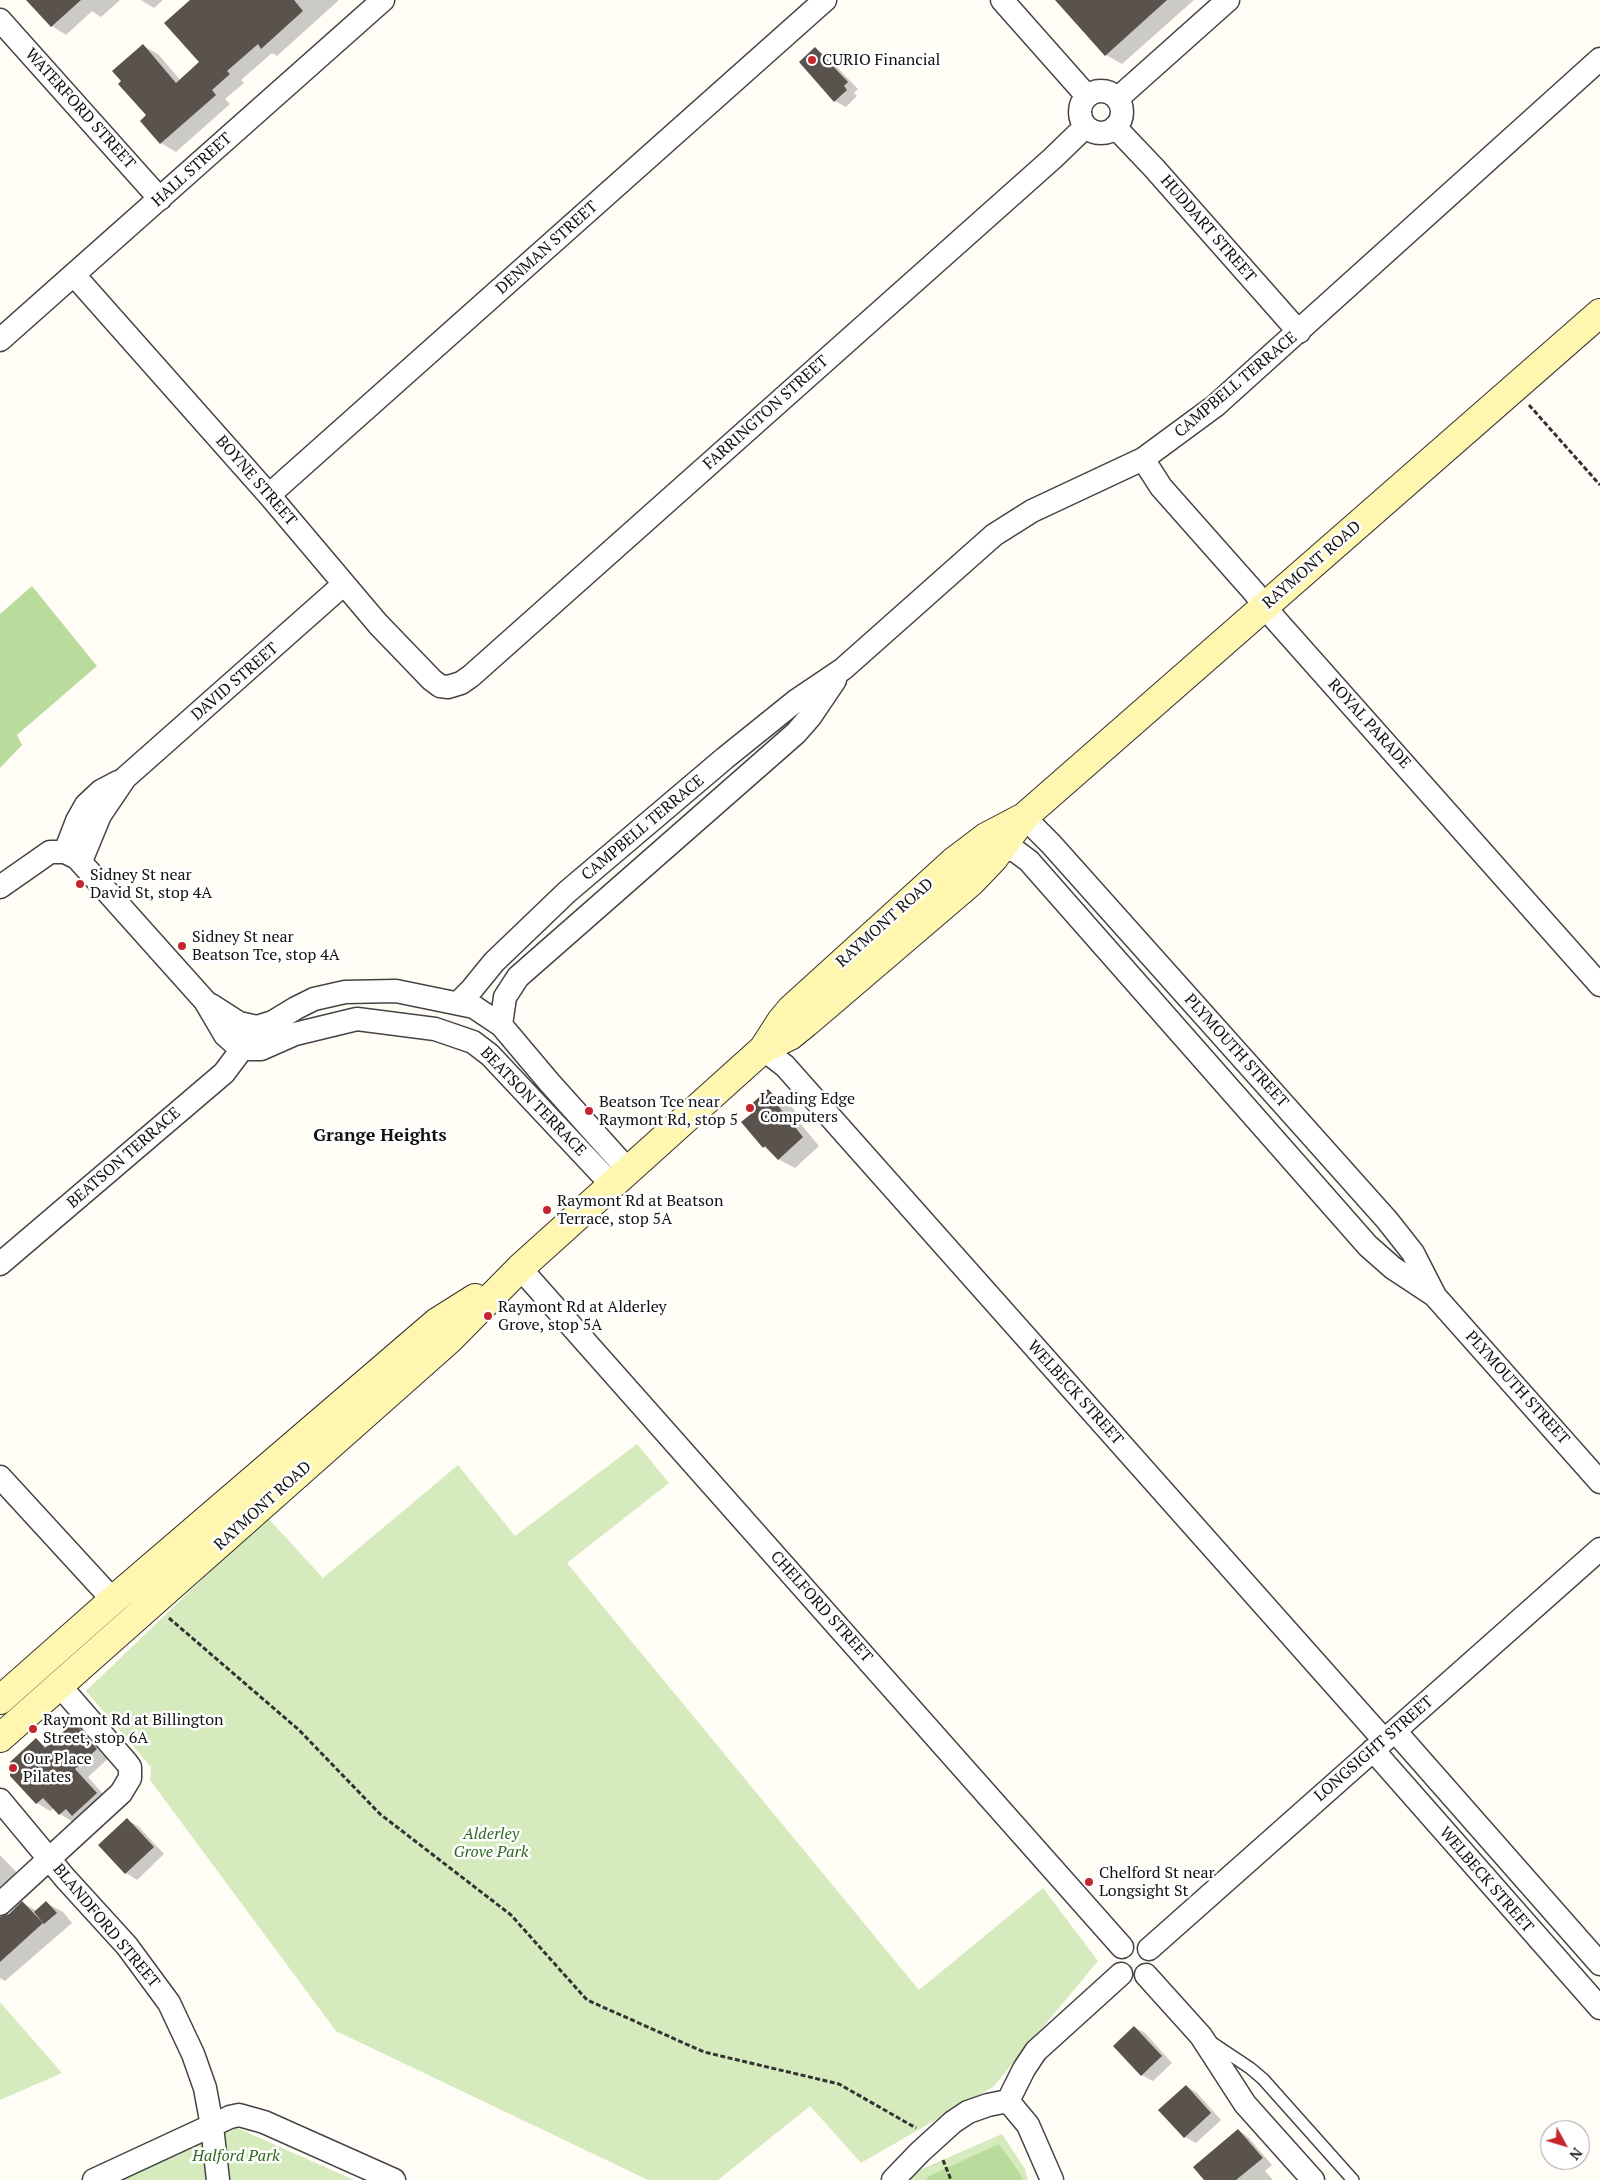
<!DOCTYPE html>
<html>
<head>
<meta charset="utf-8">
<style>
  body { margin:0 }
  #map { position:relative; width:1600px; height:2180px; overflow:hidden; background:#fffdf5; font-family:"PT Serif",serif }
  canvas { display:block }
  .north { position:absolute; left:1540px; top:2120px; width:50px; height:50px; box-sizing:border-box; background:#fff; border:1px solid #a0a0a0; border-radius:50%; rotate:129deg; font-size:14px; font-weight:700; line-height:20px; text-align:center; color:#111 }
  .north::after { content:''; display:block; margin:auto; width:18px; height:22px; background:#c4262e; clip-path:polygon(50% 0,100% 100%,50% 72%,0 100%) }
</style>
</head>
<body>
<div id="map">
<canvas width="1600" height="2180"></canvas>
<div class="north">N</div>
</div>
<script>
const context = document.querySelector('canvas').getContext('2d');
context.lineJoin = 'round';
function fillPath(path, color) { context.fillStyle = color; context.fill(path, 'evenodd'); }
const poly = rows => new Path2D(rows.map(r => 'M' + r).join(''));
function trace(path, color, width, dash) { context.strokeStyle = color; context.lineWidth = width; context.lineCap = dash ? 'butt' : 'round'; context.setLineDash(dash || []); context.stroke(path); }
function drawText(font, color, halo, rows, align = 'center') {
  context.font = font + ' "PT Serif",serif'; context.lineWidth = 5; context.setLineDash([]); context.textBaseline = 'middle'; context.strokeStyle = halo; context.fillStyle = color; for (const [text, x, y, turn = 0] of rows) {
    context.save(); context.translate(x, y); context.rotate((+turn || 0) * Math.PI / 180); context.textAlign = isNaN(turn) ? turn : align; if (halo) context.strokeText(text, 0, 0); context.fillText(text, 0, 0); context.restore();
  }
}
fillPath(poly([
  [637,1444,669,1483,567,1563,919,1990,1043,1888,1098,1961,993,2087,861,2163,810,2106,718,2180,648,2180,336,2031,150,1780,151,1767,86,1691,267,1517,323,1578,458,1465,515,1536],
  [0,2002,62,2073,0,2100],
  [235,2127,354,2180,121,2180],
  [1002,2134,1025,2169,1028,2180,910,2180,915,2172]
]), '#d5ebbd');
fillPath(poly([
  [32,586,97,666,17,735,22,745,0,768,0,614],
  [999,2144,1021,2175,1023,2180,926,2180,929,2176]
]), '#b9dc9c');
fillPath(poly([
  [28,0,120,0,101,17,92,11,66,35,52,26],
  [141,0,163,0,154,8],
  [193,0,339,0,277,56,272,53,241,80,244,83,225,99,230,104,176,152,161,143,141,121,148,115,143,46,158,54,181,81,201,63],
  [1056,0,1194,0,1122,64,1106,55],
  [815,49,825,55,858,89,854,93,857,96,846,107,835,101],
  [769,1091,785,1100,798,1114,795,1117,819,1146,795,1168,778,1159,764,1147,752,1114],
  [74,1723,87,1731,110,1757,88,1777,110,1802,73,1822,60,1814,54,1808,50,1811,37,1803,11,1775,36,1740,48,1747],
  [127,1820,138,1826,164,1854,137,1880,126,1873,100,1845],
  [0,1855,23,1879,4,1909,3,1919,23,1903,37,1911,46,1903,63,1912,72,1923,5,1981,0,1978],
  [1134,2027,1145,2033,1172,2063,1153,2081,1142,2075],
  [1186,2086,1196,2092,1221,2120,1196,2143,1185,2137,1160,2110],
  [1238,2130,1248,2137,1272,2165,1265,2171,1273,2180,1206,2180]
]), '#0003');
fillPath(poly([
  [26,0,81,0,51,27],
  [190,0,294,0,303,11,261,49,258,44,227,71,230,74,212,90,216,95,160,144,140,121,146,115,118,84,121,81,112,71,143,44,176,83,199,62,164,23],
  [1055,0,1167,0,1105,56],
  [815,47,848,82,844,86,847,90,834,102,799,62],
  [768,1089,782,1104,779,1107,803,1137,778,1160,765,1146,763,1148,741,1122,751,1114,746,1109],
  [74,1722,97,1749,75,1769,97,1793,72,1816,66,1809,59,1815,43,1798,36,1804,10,1776,10,1762,36,1738,45,1748],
  [127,1818,154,1847,125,1874,98,1845],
  [22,1901,43,1923,0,1962,0,1917,9,1914],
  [46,1901,57,1913,44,1924,34,1912],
  [1134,2026,1162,2056,1141,2076,1113,2046],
  [1186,2085,1211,2113,1184,2138,1158,2110],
  [1238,2129,1263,2158,1236,2180,1204,2180,1193,2167]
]), '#5a524d');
const service = poly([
  [1211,2042,1250,2068,1263,2079,1353,2180]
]);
const minor = poly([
  [1002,0,1087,96],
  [0,20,160,199],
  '1080 112a21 21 0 1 1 42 0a21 21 0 1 1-42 0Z',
  [1117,99,1228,0],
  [1115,127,1154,168,1299,332],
  [74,275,269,495,378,624,432,680,440,686,448,687,461,683,471,676,1053,158,1085,127],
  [0,340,383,0],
  [1143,459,1161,487,1254,592,1275,619,1600,985],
  [269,495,825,0],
  [1024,817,1051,844,1387,1220,1413,1253,1434,1294],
  [1003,846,1017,852,1029,861,1368,1246,1393,1268,1434,1295,1600,1482],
  [65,852,77,821,86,805,101,791,118,782],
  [81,861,100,815,125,778,344,584],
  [0,887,50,852,65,852,77,858,205,1001,225,1035,234,1043,247,1049,261,1049,295,1034,357,1019,435,1029,473,1042,490,1055,612,1185],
  [458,1003,472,989,494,962,567,892,725,758,797,700,843,669,994,535,1032,511,1143,459,1215,406,1600,59],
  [211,1005,239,1023,257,1027,273,1022,296,1008,314,999,345,992,396,991,474,1007,501,1025,549,1082,628,1170],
  [501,1025,505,997,518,977,796,733,810,717,835,680],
  [763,1049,785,1066,1384,1740],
  [0,1264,224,1073,239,1053,249,1034],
  [520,1268,1122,1947],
  [0,1477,113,1600],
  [1395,1731,1600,1964],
  [1373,1750,1600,2008],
  [0,1800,65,1878,127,1946,169,2003,193,2054,205,2088,212,2126,218,2180],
  [0,1904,121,1793,130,1778,130,1767,127,1763,60,1686],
  [1149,1949,1600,1549],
  [1146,1975,1201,2036,1245,2104,1313,2180],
  [1008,2101,1024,2069,1036,2051,1121,1974],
  [1008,2101,1028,2125,1052,2180],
  [94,2180,230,2117,239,2115,264,2122,394,2180],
  [893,2180,920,2152,953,2122,968,2112,988,2105,1008,2101]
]);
const secondary = poly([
  [765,1048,790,1036,806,1023,971,882,994,858,1024,817,1600,313],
  [0,1700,113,1600,437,1322,475,1298],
  [0,1738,450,1339,520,1268,763,1049,781,1021,791,1009,953,862,986,837,1024,817]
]);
trace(service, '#444', 14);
trace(minor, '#444', 25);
trace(secondary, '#333', 30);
trace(poly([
  [1529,405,1600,485],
  [169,1618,299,1730,380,1814,511,1915,587,2000,704,2052,839,2084,916,2128],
  [943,2160,951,2180]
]), '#333', 3, [5, 2.5]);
trace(service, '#fff', 11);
trace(minor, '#fff', 22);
trace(secondary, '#fff6b0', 28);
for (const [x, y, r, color] of [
  [812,60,5,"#c4262e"],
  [80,884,5,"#c4262e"],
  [182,946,5,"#c4262e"],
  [750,1108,5,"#c4262e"],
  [589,1111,5,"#c4262e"],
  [547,1210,5,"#c4262e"],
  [488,1316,5,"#c4262e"],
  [33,1729,5,"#c4262e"],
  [13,1768,5,"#c4262e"],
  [1089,1882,5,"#c4262e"]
]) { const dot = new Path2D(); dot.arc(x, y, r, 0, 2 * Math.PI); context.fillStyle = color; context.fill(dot); trace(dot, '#fff', 2); }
drawText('16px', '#111', '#fff', [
  ["CURIO Financial",822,60],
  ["Sidney St near",90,875],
  ["David St, stop 4A",90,893],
  ["Sidney St near",192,937],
  ["Beatson Tce, stop 4A",192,955],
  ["Leading Edge",760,1099],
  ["Computers",760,1117],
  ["Beatson Tce near",599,1102],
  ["Raymont Rd, stop 5",599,1120],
  ["Raymont Rd at Beatson",557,1201],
  ["Terrace, stop 5A",557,1219],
  ["Raymont Rd at Alderley",498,1307],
  ["Grove, stop 5A",498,1325],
  ["Raymont Rd at Billington",43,1720],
  ["Street, stop 6A",43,1738],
  ["Our Place",23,1759],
  ["Pilates",23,1777],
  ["Chelford St near",1099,1873],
  ["Longsight St",1099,1891]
], 'left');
drawText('16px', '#111', '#fff', [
  ["WATERFORD STREET",80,109,48],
  ["HALL STREET",192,170,-42],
  ["HUDDART STREET",1208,229,49],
  ["DENMAN STREET",547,248,-42],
  ["CAMPBELL TERRACE",1236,385,-40],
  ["FARRINGTON STREET",766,413,-42],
  ["BOYNE STREET",256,481,49],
  ["RAYMONT ROAD",1312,565,-41],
  ["DAVID STREET",235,682,-41],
  ["ROYAL PARADE",1369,724,48],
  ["CAMPBELL TERRACE",643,828,-40],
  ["RAYMONT ROAD",885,923,-42],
  ["PLYMOUTH STREET",1236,1051,48],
  ["BEATSON TERRACE",533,1102,46],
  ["BEATSON TERRACE",124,1158,-41],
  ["PLYMOUTH STREET",1517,1388,48],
  ["WELBECK STREET",1075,1393,48],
  ["RAYMONT ROAD",263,1506,-42],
  ["CHELFORD STREET",821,1607,48],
  ["LONGSIGHT STREET",1374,1749,-41],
  ["WELBECK STREET",1486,1880,49],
  ["BLANDFORD STREET",106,1926,50]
]);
drawText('italic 16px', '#2f6b1f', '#fff', [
  ["Alderley",491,1834],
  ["Grove Park",491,1852],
  ["Halford Park",236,2156]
]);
drawText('bold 18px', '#111', '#fff', [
  ["Grange Heights",380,1136]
]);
</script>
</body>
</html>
